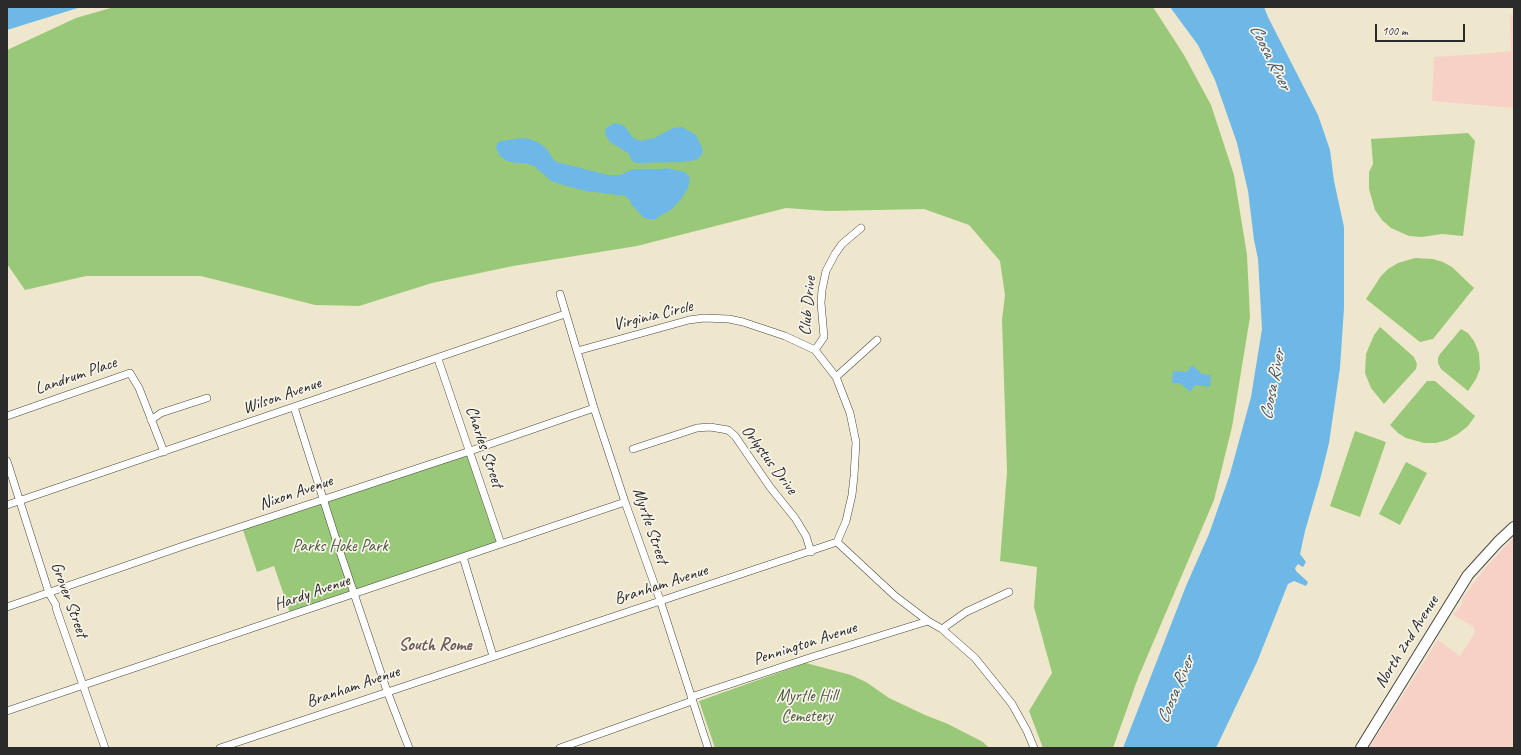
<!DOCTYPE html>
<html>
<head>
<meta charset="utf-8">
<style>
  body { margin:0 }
  #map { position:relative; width:1521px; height:755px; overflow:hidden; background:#efe7cd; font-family:Caveat,sans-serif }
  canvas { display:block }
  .frame { position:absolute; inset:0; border:8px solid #2b2b2b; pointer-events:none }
  .scale { position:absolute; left:1375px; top:24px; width:90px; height:18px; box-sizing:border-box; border:2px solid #2b2b2b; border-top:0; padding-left:5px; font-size:12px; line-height:14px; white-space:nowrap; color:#2b2b2b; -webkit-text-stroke:3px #f7f3e8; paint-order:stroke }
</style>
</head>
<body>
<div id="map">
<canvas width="1521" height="755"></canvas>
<div class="frame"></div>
<div class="scale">100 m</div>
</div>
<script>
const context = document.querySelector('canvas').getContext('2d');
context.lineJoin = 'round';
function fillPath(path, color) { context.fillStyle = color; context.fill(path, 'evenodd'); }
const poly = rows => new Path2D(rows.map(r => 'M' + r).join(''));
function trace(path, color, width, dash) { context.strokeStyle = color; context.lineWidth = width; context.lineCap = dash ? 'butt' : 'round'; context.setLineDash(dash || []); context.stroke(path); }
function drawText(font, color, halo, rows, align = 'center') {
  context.font = font + ' Caveat,sans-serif'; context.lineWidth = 3.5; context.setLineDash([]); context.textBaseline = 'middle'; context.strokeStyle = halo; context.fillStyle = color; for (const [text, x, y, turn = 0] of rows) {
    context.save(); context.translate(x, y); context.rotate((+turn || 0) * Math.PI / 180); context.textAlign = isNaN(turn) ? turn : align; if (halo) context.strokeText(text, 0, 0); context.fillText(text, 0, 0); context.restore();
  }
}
fillPath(poly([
  [1510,15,1514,15,1514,108,1432,101,1434,57,1479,54,1511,51],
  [1514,537,1514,748,1369,748,1438,640,1460,656,1473,636,1475,631,1473,626,1453,615,1462,604,1462,599,1485,568]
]), '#f7d1c6');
fillPath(poly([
  [114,7,1153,7,1184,55,1211,105,1234,175,1247,255,1250,317,1232,427,1214,500,1138,678,1113,748,1043,748,1029,711,1052,673,1034,607,1037,567,1000,561,1007,472,1002,320,1005,295,1000,261,969,225,924,209,827,211,786,208,637,246,513,266,432,283,359,306,315,305,201,276,86,276,25,290,7,264,7,50,76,18],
  [1468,133,1475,141,1463,236,1442,234,1422,237,1409,236,1391,228,1382,220,1375,210,1369,189,1369,172,1373,164,1371,139],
  [1415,258,1433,259,1443,262,1452,267,1474,288,1433,339,1420,342,1366,299,1381,276,1388,269,1398,263],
  [1380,327,1414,357,1417,364,1416,369,1384,404,1371,388,1365,373,1366,354,1374,335],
  [1461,329,1468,333,1474,341,1479,353,1480,369,1476,379,1468,391,1441,369,1438,363,1438,358,1440,354],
  [1427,381,1435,381,1475,416,1468,426,1458,434,1447,440,1436,443,1424,443,1406,438,1398,433,1390,425],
  [1355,431,1386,442,1360,517,1330,506],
  [470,451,501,544,291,616,274,566,257,572,242,527],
  [1406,462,1427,473,1400,525,1379,514],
  [806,663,851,675,866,682,889,698,925,715,948,724,983,742,989,748,715,748,699,701]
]), '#99c978');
fillPath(poly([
  [7,7,81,7,7,30],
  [1170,7,1264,7,1268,17,1318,115,1330,150,1334,181,1344,227,1344,308,1340,368,1329,443,1321,476,1305,531,1300,554,1306,562,1303,567,1298,564,1295,568,1296,571,1308,582,1306,586,1294,581,1288,584,1257,662,1216,748,1123,748,1186,586,1209,534,1230,474,1251,397,1262,329,1258,259,1254,240,1248,191,1237,143,1215,80,1198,45],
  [614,123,623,125,626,128,633,138,641,141,654,138,673,128,682,127,696,135,703,150,702,155,696,160,683,162,636,163,632,161,628,153,610,142,606,136,605,132,606,128],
  [522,138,530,139,539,143,546,148,553,159,557,162,608,175,620,175,633,169,661,169,666,168,685,172,690,178,688,188,681,199,672,209,655,219,647,219,643,217,631,204,629,199,625,196,586,191,566,186,551,181,534,166,525,163,516,163,507,161,500,156,496,148,497,143,501,141],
  [1192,365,1202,374,1211,375,1210,387,1195,385,1190,392,1180,383,1172,383,1173,371,1187,372]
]), '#6eb8e7');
const street = poly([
  [560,294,594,408,625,502,660,600,708,748],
  [815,350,824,337,821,303,822,290,826,271,835,254,842,244,861,228],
  [577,351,689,320,704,318,729,319,743,322,785,336,815,350,836,377,850,413,856,442,854,476,852,495,846,521,837,542],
  [438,359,501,544],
  [836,377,877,340],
  [294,407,340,552,387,691,409,748],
  [7,416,130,373,139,388,164,452],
  [151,420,161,413,207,398],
  [633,449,697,428,710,427,728,430,735,436,770,487,795,518,806,536,811,552],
  [7,461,49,593,56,605,56,608,105,748],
  [7,505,565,314],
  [837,542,895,596,928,621,942,629,975,658,1012,704,1027,731,1034,748],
  [463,557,493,656],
  [7,607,186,545,470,451,594,408],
  [942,629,966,612,1009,592],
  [691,697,812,657,928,621],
  [7,711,625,502],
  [220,748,837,542],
  [560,748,692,701]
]);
const secondary = poly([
  [1361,748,1468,575,1498,542,1514,527]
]);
trace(street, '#484743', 8);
trace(secondary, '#484743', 12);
trace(street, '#fff', 7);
trace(secondary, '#fff', 10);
drawText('17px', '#2b2b2b', '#f7f3e8', [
  ["Club Drive",808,306,-85],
  ["Virginia Circle",653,316,-14],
  ["Landrum Place",76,376,-19],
  ["Wilson Avenue",282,396,-19],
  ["Charles Street",484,447,71],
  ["Orlystus Drive",769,460,53],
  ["Nixon Avenue",296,493,-19],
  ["Myrtle Street",650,526,71],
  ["Branham Avenue",661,585,-18],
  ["Hardy Avenue",312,593,-19],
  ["Grover Street",69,600,70],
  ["North 2nd Avenue",1407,642,-58],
  ["Pennington Avenue",805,644,-18],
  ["Branham Avenue",353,687,-19]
]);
drawText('17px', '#4c5a42', '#f7f3e8', [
  ["Parks Hoke Park",340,547],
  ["Myrtle Hill",807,697],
  ["Cemetery",807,717]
]);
drawText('italic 18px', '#3f5563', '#f7f3e8', [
  ["Coosa River",1270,57,63],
  ["Coosa River",1273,385,-79],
  ["Coosa River",1176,690,-67]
]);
drawText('bold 18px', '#6f5b54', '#f7f3e8', [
  ["South Rome",435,645]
]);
</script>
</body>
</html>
